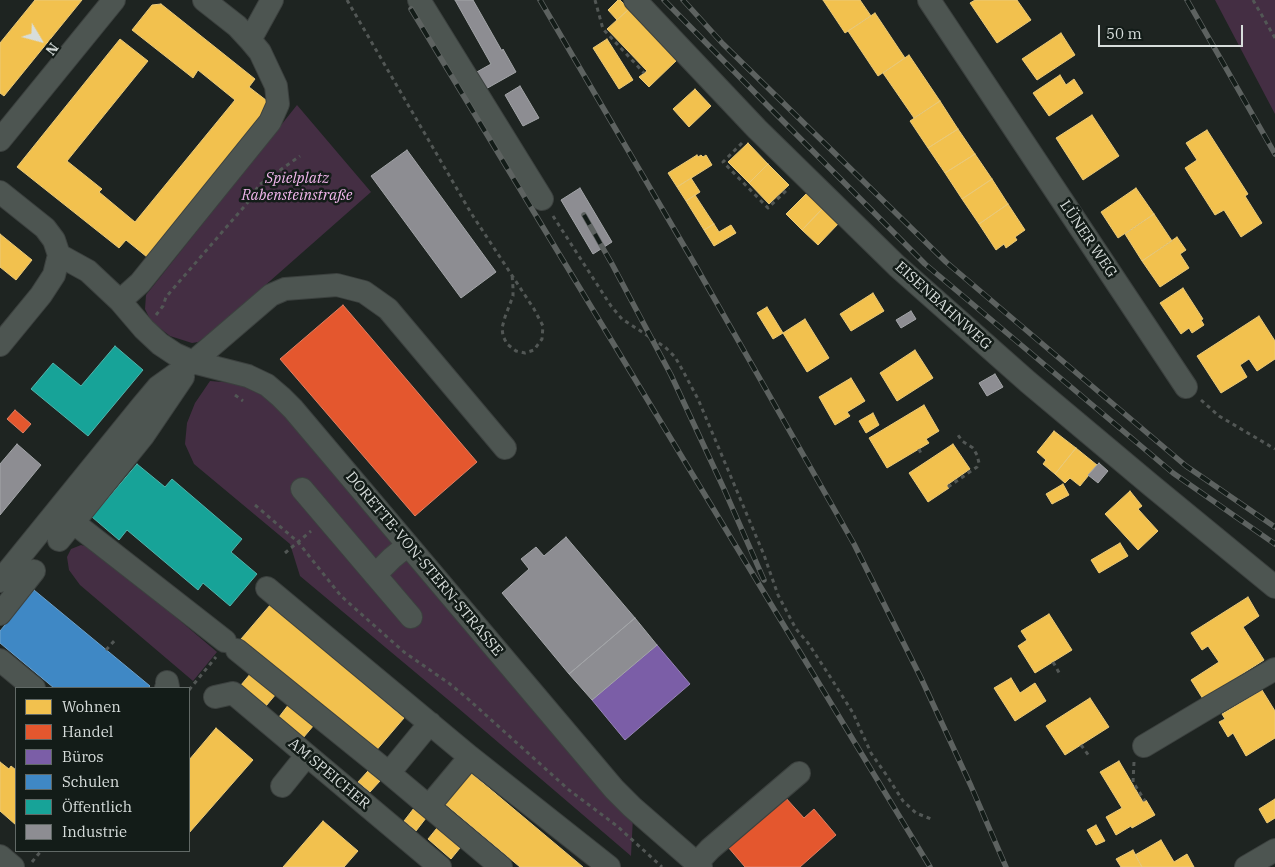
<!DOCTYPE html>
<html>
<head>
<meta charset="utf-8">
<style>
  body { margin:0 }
  #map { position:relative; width:1275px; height:867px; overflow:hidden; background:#1e2421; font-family:"IBM Plex Serif",serif }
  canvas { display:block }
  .legend { position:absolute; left:15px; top:687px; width:175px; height:165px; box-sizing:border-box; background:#131c18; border:1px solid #616966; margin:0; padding:6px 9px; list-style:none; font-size:15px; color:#d7dddb }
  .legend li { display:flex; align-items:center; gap:10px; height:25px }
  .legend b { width:25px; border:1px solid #616966 }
  .north { position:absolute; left:15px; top:15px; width:50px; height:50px; -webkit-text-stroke:4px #131c18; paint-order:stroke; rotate:127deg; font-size:14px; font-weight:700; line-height:20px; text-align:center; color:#d7dddb }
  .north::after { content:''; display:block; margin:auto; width:18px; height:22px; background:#d7dddb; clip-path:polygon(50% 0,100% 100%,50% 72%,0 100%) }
  .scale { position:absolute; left:1098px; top:25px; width:145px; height:22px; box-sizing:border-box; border:2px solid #d7dddb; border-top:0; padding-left:6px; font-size:15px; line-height:18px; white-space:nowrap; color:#d7dddb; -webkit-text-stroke:4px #131c18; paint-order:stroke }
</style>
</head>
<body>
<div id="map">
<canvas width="1275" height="867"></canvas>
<ul class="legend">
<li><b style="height:14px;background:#f2c14e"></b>Wohnen</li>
<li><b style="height:14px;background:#e4572e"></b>Handel</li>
<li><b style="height:14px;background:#7b5ea7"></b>Büros</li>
<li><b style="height:14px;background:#3f88c5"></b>Schulen</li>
<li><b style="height:14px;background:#17a398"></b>Öffentlich</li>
<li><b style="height:14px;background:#8d8d92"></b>Industrie</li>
</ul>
<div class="north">N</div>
<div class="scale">50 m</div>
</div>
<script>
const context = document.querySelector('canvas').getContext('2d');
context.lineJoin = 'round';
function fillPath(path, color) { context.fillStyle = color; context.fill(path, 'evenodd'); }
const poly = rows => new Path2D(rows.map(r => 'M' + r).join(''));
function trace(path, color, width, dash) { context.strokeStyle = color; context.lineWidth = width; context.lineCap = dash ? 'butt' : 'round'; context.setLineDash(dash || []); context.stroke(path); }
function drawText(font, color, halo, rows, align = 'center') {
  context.font = font + ' "IBM Plex Serif",serif'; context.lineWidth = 5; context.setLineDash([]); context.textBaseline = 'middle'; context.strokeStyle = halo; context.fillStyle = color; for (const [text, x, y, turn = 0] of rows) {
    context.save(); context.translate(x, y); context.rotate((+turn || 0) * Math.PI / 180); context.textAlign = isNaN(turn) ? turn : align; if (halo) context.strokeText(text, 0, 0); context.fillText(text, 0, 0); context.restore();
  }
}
fillPath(poly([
  [1215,0,1275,0,1275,114],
  [297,105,371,192,211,333,198,342,192,343,170,336,151,321,145,309,146,295],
  [210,381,235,383,258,392,281,410,633,817,631,856,458,708,300,576,290,544,194,464,185,444,187,423,195,403],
  [81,545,95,549,217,652,193,681,80,585,69,570,67,557,71,549]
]), '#442e43');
const homes = poly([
  [35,0,82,0,4,96,0,93,0,43,35,0],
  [618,0,620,0,629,9,617,20,608,10,618,0],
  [823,0,860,0,871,16,845,33,823,0],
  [975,0,1017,0,1031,20,997,43,970,3,975,0],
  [161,4,255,79,249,87,271,104,147,257,126,240,119,248,17,167,120,39,148,61,67,161,102,189,99,192,135,222,235,100,198,70,193,78,132,30,152,5,161,4],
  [629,9,677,60,649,87,639,77,647,71,607,29,629,9],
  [875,13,905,58,878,76,848,31,875,13],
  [1061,33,1075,55,1037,80,1022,59,1061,33],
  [607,39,633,80,619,89,593,48,607,39],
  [909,55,940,101,914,118,883,73,909,55],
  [1060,75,1066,85,1074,79,1083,93,1049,116,1033,93,1060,75],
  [695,89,711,106,689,127,673,109,695,89],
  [940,101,958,129,928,148,910,121,940,101],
  [1092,115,1119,156,1083,180,1056,138,1092,115],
  [958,129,975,154,945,173,928,148,958,129],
  [1207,130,1248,194,1245,196,1262,223,1241,237,1224,210,1215,215,1185,168,1197,160,1186,143,1207,130],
  [748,143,768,164,749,183,728,162,748,143],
  [975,154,992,179,962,199,945,173,975,154],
  [697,155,698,157,701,155,703,157,706,155,712,165,677,187,668,173,697,155],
  [768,164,789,185,769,204,749,183,768,164],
  [691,178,700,192,686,201,677,187,691,178],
  [992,179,1008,204,979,224,962,199,992,179],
  [1136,188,1154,214,1118,238,1101,212,1136,188],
  [807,193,823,208,802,230,786,214,807,193],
  [695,195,714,224,704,230,686,201,695,195],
  [1008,204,1025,230,1015,237,1017,240,1006,248,1004,244,996,250,979,224,1008,204],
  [823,208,839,223,818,245,802,230,823,208],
  [1154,214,1172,241,1142,261,1125,234,1154,214],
  [714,224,719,232,731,225,736,233,714,246,704,230,714,224],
  [0,234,32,260,16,280,0,267,0,234],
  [1177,237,1186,250,1180,254,1189,268,1160,287,1142,261,1177,237],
  [1183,288,1203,319,1201,320,1204,325,1192,333,1189,328,1181,334,1160,303,1183,288],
  [873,293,884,311,851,331,840,314,873,293],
  [767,307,783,333,773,339,757,313,767,307],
  [1259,316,1275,341,1275,359,1257,371,1249,359,1240,365,1247,377,1221,393,1197,356,1259,316],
  [805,319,829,358,807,372,783,333,805,319],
  [915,350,933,378,897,401,880,373,915,350],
  [851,378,865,401,847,412,850,416,835,425,819,397,851,378],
  [924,405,939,431,926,439,929,443,887,468,869,438,924,405],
  [873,413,879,425,866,433,859,421,873,413],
  [1054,431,1076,448,1055,474,1043,464,1046,460,1037,452,1054,431],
  [953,444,970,469,947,485,949,488,928,502,909,473,953,444],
  [1076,448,1097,465,1080,486,1070,478,1065,483,1055,474,1076,448],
  [1063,484,1069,495,1052,504,1046,494,1063,484],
  [1130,491,1142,506,1138,509,1158,531,1138,550,1105,514,1130,491],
  [1120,543,1128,556,1099,573,1091,560,1120,543],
  [1248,597,1259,616,1243,627,1264,660,1203,699,1191,680,1219,662,1208,646,1202,650,1191,633,1248,597],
  [271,604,404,718,374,753,241,639,271,604],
  [1049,614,1072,650,1035,673,1018,646,1027,640,1021,631,1049,614],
  [251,673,276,694,266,706,241,685,251,673],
  [1011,678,1020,693,1035,683,1046,701,1015,721,994,688,1011,678],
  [1262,690,1275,711,1275,738,1246,756,1233,733,1228,737,1219,722,1225,719,1222,714,1262,690],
  [1090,698,1109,727,1065,755,1046,726,1090,698],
  [289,704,314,725,303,738,279,717,289,704],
  [216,728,253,760,189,833,189,760,216,728],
  [1119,761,1143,802,1146,800,1155,815,1132,828,1131,826,1116,835,1106,817,1122,808,1100,772,1119,761],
  [0,762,9,769,11,766,16,770,16,825,0,811,0,762],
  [368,771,380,781,370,792,358,782,368,771],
  [471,773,583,867,520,867,445,804,471,773],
  [1275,799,1275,818,1267,823,1259,809,1275,799],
  [414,808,426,818,416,831,404,821,414,808],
  [323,821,358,851,344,867,283,867,323,821],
  [1096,825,1105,841,1096,845,1087,830,1096,825],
  [437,828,460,848,451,859,428,839,437,828],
  [1161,840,1174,862,1187,854,1194,867,1142,867,1135,855,1161,840],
  [1133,850,1142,867,1121,867,1116,859,1133,850]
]);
fillPath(homes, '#f2c14e');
trace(homes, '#eac978', 1);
const shops = poly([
  [343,305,477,462,415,516,280,359,343,305],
  [15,410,31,424,23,433,7,419,15,410],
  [785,797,804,818,814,809,836,835,800,867,745,867,728,847,785,797]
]);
fillPath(shops, '#e4572e');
trace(shops, '#e07f62', 1);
const offices = poly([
  [657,645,690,684,625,740,592,700,657,645]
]);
fillPath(offices, '#7b5ea7');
trace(offices, '#9784b7', 1);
const schools = poly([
  [34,590,150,686,148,688,54,688,0,643,0,631,34,590]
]);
fillPath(schools, '#3f88c5');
trace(schools, '#6da2cc', 1);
const public = poly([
  [115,346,143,370,88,436,31,389,53,363,81,386,115,346],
  [137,464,165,487,172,479,242,539,231,552,257,574,230,606,203,583,198,590,127,530,119,540,92,517,137,464]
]);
fillPath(public, '#17a398');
trace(public, '#51b4ac', 1);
const industry = poly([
  [455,0,473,0,502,51,503,49,516,72,484,90,475,73,491,64,455,0],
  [520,86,539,118,523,126,505,95,520,86],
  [407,150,496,272,461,298,371,176,407,150],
  [580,188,612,242,593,254,561,200,580,188],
  [911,311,916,319,901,328,896,320,911,311],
  [995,374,1003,387,987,396,979,383,995,374],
  [17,444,41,465,0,515,0,464,17,444],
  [1099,463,1108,471,1098,483,1088,475,1099,463],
  [566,537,635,618,569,674,502,593,529,569,521,559,536,547,544,556,566,537],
  [635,618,657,645,592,700,569,674,635,618]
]);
fillPath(industry, '#8d8d92');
trace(industry, '#a3a5a8', 1);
const minor = poly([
  [419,0,542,199],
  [635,0,757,129,897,266,1028,382,1152,486,1275,587],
  [929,0,1186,387],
  [250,40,272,0],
  [0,140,114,0],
  [0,192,45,228,54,240,59,255],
  [59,255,88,271,120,301,140,283,270,122,278,104,276,86,260,52,250,40,237,26,204,0],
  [120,301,144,329,160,344,175,354,193,362,248,376,267,385,281,397,293,409,614,789,632,807,701,867],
  [0,345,41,295,54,275,59,255],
  [302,489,411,617],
  [74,523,225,641],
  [59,540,143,436,183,377],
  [375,575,392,558,408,545],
  [0,581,142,406,158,387,193,362,271,295,285,289,337,285,364,292,388,309,505,448],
  [267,588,470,757,609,867],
  [0,614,34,571],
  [237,650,389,773,501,867],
  [0,660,34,688],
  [166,688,168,687,167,682],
  [215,697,233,693,440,867],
  [1144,746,1211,706,1275,669],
  [389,773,430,723],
  [282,786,307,755],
  [429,806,470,757],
  [0,856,13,867],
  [697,863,710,849,799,773],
  [1246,867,1275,850]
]);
trace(minor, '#3c413f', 24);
trace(poly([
  [347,0,471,213,534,309,543,326,542,339,534,350,525,353,516,351,507,344,503,336,502,328,505,317,513,296,513,288,512,274],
  [595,0,603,29,644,73],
  [1253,0,1275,38],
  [742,143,723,162,768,208,789,188],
  [553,216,611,306,622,319,665,347,675,357,683,371,698,399,764,555,778,595,796,629,808,643,829,675,853,713,871,753,887,776,903,801,916,813,931,819],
  [156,315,163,306,166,297,249,201,259,185,300,156],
  [235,395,243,401],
  [1201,400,1219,416,1275,449],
  [919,449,922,456],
  [948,487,977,467,979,463,977,455,973,448,962,441,956,432],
  [255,505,298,542,341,596,404,652,450,684,467,698,569,790,617,826,662,867],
  [285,553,311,531],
  [106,650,116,639],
  [1053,662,1061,676],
  [189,690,216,657],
  [1081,745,1089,756],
  [1134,762,1133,782,1145,801],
  [32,862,41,851]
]), '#525755', 3, [4, 4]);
trace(minor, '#4d5551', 22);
const rail = poly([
  [540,0,694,263,854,544,921,678,971,786,1006,867],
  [664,0,768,106,925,264,1173,473,1275,544],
  [683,0,723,44,946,262,1186,466,1275,527],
  [1187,0,1275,154],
  [411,9,930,867],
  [584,215,612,264,671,375,724,489,764,580]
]);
trace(rail, '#5d6260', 5.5);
trace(rail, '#131c18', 4, [11]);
drawText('italic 15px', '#f1b6ec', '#131c18', [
  ["Spielplatz",297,179],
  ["Rabensteinstraße",297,196]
]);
drawText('15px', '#d7dddb', '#131c18', [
  ["LÜNER WEG",1088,239,56],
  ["EISENBAHNWEG",943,306,42],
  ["DORETTE-VON-STERN-STRASSE",424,564,50],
  ["AM SPEICHER",329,774,40]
]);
</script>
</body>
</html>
